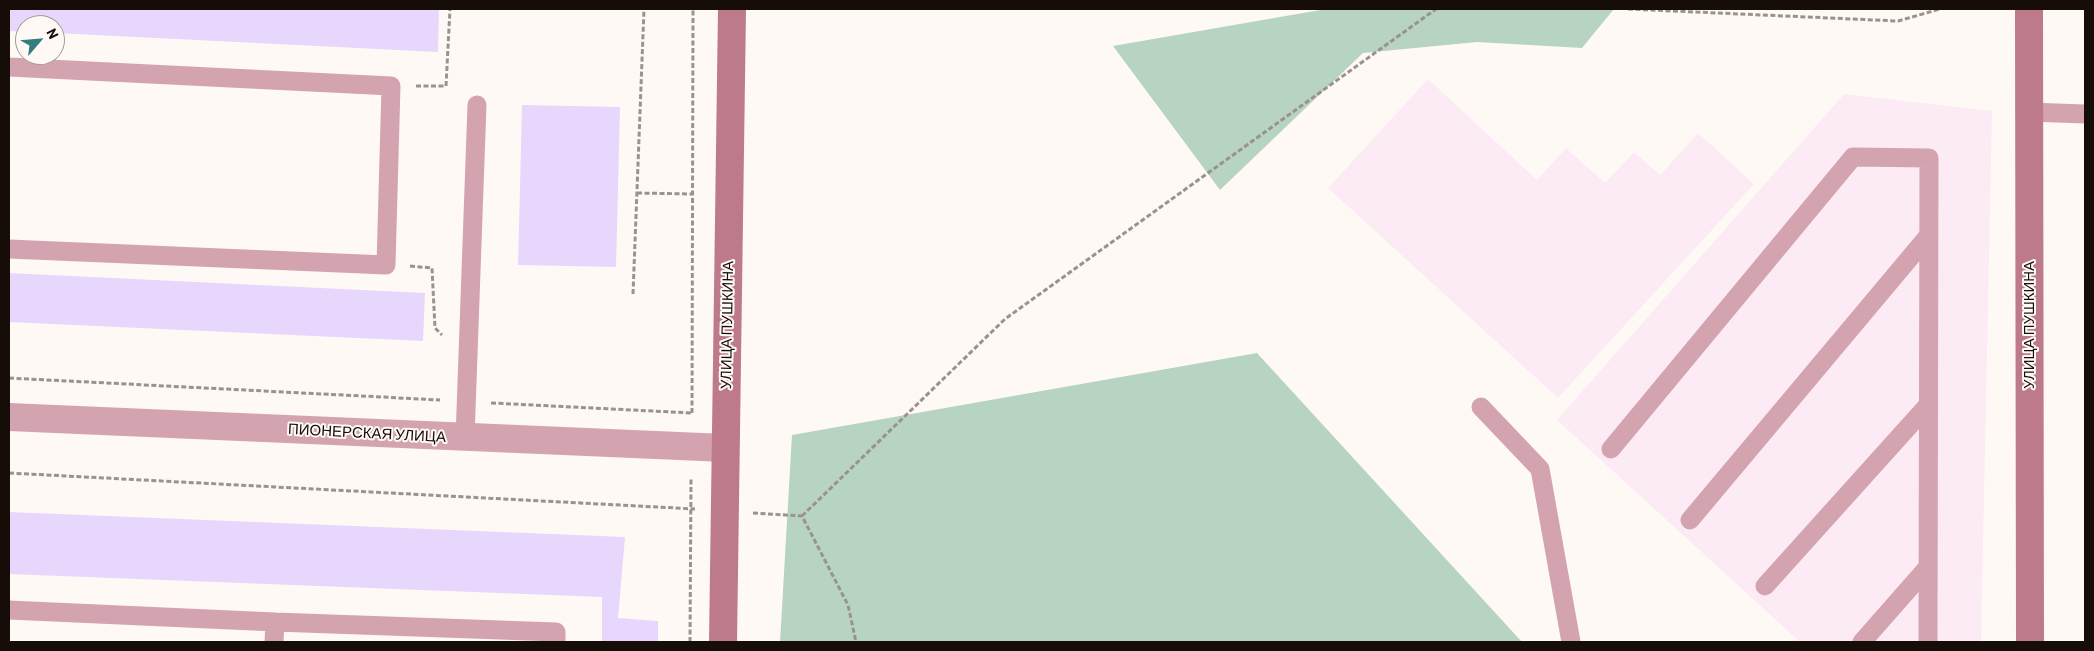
<!DOCTYPE html>
<html>
<head>
<meta charset="utf-8">
<style>
  body { margin:0 }
  #map { position:relative; width:2094px; height:651px; overflow:hidden; background:#fff9f6; font-family:Barlow,sans-serif }
  canvas { display:block }
  .frame { position:absolute; inset:0; border:10px solid #160d08; pointer-events:none }
  .north { position:absolute; left:15px; top:15px; width:50px; height:50px; box-sizing:border-box; background:#fff9f6; border:1px solid #a29b97; border-radius:50%; rotate:63deg; font-size:14px; font-weight:700; line-height:20px; text-align:center; color:#160d08 }
  .north::after { content:''; display:block; margin:auto; width:18px; height:22px; background:#347d7e; clip-path:polygon(50% 0,100% 100%,50% 72%,0 100%) }
</style>
</head>
<body>
<div id="map">
<canvas width="2094" height="651"></canvas>
<div class="frame"></div>
<div class="north">N</div>
</div>
<script>
const context = document.querySelector('canvas').getContext('2d');
context.lineJoin = 'round';
function fillPath(path, color) { context.fillStyle = color; context.fill(path, 'evenodd'); }
const poly = rows => new Path2D(rows.map(r => 'M' + r).join(''));
function trace(path, color, width, dash) { context.strokeStyle = color; context.lineWidth = width; context.lineCap = dash ? 'butt' : 'round'; context.setLineDash(dash || []); context.stroke(path); }
function drawText(font, color, halo, rows, align = 'center') {
  context.font = font + ' Barlow,sans-serif'; context.lineWidth = 4; context.setLineDash([]); context.textBaseline = 'middle'; context.strokeStyle = halo; context.fillStyle = color; for (const [text, x, y, turn = 0] of rows) {
    context.save(); context.translate(x, y); context.rotate((+turn || 0) * Math.PI / 180); context.textAlign = isNaN(turn) ? turn : align; if (halo) context.strokeText(text, 0, 0); context.fillText(text, 0, 0); context.restore();
  }
}
fillPath(poly([
  [1428,79,1537,180,1566,148,1605,183,1634,152,1660,175,1698,133,1754,184,1558,398,1328,188],
  [1844,94,1992,111,1981,642,1800,642,1557,420]
]), '#fcebf5');
fillPath(poly([
  [1326,9,1614,9,1582,48,1477,42,1363,53,1220,190,1113,46],
  [1257,353,1522,642,780,642,792,435]
]), '#b6d4c1');
fillPath(poly([
  [9,9,439,9,438,52,55,33,55,25,25,25,25,32,9,31],
  [522,105,620,107,616,267,518,265],
  [9,273,425,293,423,341,9,322],
  [9,512,625,537,618,618,658,621,658,642,602,642,602,597,9,574]
]), '#e7d7fc');
trace(poly([
  [1628,9,1898,21,1940,9],
  [416,86,446,86,450,9],
  [637,193,693,194],
  [410,266,432,268,435,328,442,335],
  [633,294,644,9],
  [9,378,440,400],
  [491,403,692,413],
  [692,413,693,9],
  [9,473,695,509],
  [753,513,802,516,848,605,856,642],
  [802,516,1005,319,1436,9],
  [690,642,691,477]
]), '#99928e', 3, [5, 2.5]);
trace(poly([
  [9,67,391,86,386,265,9,249],
  [2028,112,2085,114],
  [1481,407,1540,469,1571,642],
  [465,438,477,105],
  [1611,449,1853,157,1929,158,1928,642],
  [1690,520,1929,235],
  [1765,586,1928,405],
  [9,610,275,622,556,632,556,642],
  [274,642,275,622],
  [1862,642,1928,567]
]), '#d3a4af', 19);
trace(poly([
  [9,417,725,448]
]), '#d3a4af', 28);
trace(poly([
  [2029,9,2030,642],
  [723,642,732,9]
]), '#bd7a8b', 28);
drawText('15px', '#160d08', '#fff9f6', [
  ["УЛИЦА ПУШКИНА",727,325,-89],
  ["УЛИЦА ПУШКИНА",2029,325,-90],
  ["ПИОНЕРСКАЯ УЛИЦА",367,433,3]
]);
</script>
</body>
</html>
